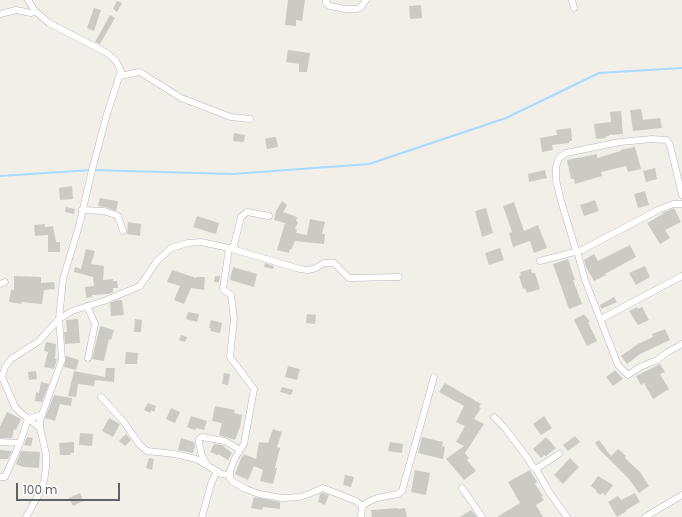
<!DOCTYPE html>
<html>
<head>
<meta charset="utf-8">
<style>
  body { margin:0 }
  #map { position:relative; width:682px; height:517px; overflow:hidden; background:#f1efe8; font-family:Poppins,sans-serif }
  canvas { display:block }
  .scale { position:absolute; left:16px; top:483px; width:104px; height:18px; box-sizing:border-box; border:2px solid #5f6368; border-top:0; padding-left:5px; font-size:12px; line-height:14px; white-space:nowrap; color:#5f6368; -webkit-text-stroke:3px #fff; paint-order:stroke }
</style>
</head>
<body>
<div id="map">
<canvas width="682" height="517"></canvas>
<div class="scale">100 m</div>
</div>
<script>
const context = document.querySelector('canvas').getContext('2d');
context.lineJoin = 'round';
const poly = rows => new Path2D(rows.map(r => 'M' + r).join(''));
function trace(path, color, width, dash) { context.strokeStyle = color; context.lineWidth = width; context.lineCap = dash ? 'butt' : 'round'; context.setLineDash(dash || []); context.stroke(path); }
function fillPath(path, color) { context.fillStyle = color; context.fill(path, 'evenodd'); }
trace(poly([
  [0,176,92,170,232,174,369,164,506,118,599,73,682,68]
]), '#aadaff', 2);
fillPath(poly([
  [288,0,305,0,302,21,296,20,296,26,285,25],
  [117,1,122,3,117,12,113,9],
  [421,5,422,18,410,19,409,6],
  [94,8,101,10,94,31,87,28],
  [110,15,115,18,100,44,95,42],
  [288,50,310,53,307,72,299,72,299,64,286,62],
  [641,109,643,120,660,118,662,128,633,131,630,110],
  [621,111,623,134,609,135,609,136,606,136,606,138,596,139,594,124,611,122,610,112],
  [571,128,572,141,569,141,569,143,552,145,553,150,542,152,540,138,557,135,556,130],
  [234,133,245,135,244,142,233,141],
  [273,137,276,137,278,147,267,149,265,139],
  [635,147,641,169,628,172,626,166,601,172,602,176,575,184,574,179,571,179,567,160,597,154,597,158,621,151,620,150],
  [655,168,657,179,646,182,643,171],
  [545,170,547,178,529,182,528,174],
  [72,186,73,199,60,200,59,188],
  [645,191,649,205,638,208,634,194],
  [100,198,117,201,118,202,116,211,105,207,98,206],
  [595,200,599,211,584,216,580,205],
  [282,201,287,205,283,212,297,217,296,221,298,222,295,229,297,230,296,233,307,235,310,219,325,222,322,234,325,234,324,244,295,241,291,250,290,249,289,253,277,250,285,223,274,220,276,211],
  [514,202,524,231,538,225,547,248,534,253,530,241,513,247,509,233,512,232,503,206],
  [66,207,75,209,74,214,65,212],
  [486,208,493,233,482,237,475,211],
  [674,208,681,222,665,230,670,238,660,244,647,223,663,214,663,213],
  [197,216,219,223,216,234,193,227],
  [128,222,141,224,140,236,127,234],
  [45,224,45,227,53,226,56,242,60,242,60,252,48,252,48,235,35,236,34,225],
  [630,245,636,257,605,274,606,275,594,281,586,267,584,260,594,254,598,261],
  [500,248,504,260,489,265,485,253],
  [86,249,95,251,91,264,104,266,103,280,113,279,113,281,117,281,118,288,113,288,113,292,109,294,92,295,92,297,86,298,85,287,94,286,93,277,74,272,75,267,81,269],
  [568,259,575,280,573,280,582,304,569,309,553,264],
  [265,263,274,266,273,269,264,267],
  [645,266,650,277,636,285,629,273],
  [233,267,257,274,254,287,230,280],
  [531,269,532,273,535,273,540,289,527,293,525,288,523,289,519,276,521,275,520,272],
  [172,270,196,278,196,277,205,277,204,290,191,288,184,304,174,300,180,286,167,282],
  [14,276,41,277,41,283,54,282,55,289,44,290,42,304,22,302,21,304,9,302,11,290,14,290],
  [215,276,220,276,219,282,214,282],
  [614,297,617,302,601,309,600,305],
  [117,300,122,300,124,315,111,316,110,303],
  [637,307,638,309,642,307,649,320,638,325,629,311],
  [188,312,199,314,197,322,186,319],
  [307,314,316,315,315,324,306,323],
  [584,314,590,322,588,322,597,341,587,346,574,320],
  [78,319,80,343,65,344,64,332,67,332,66,320],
  [135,319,142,320,141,332,134,332],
  [211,320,222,323,220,333,210,331,211,328,209,328],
  [100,326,114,330,111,340,109,339,104,361,92,359],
  [665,329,670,340,640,354,627,364,621,356,638,344,653,337,652,334],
  [181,335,187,337,185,342,179,340],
  [46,342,56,344,55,359,57,359,54,369,44,367,48,352,44,351],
  [126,352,138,353,137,364,125,364],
  [66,356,79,360,76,370,64,367],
  [660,364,665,372,660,374,669,389,653,399,644,383,641,385,636,376],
  [288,366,300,369,297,380,285,377],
  [106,368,115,368,114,382,95,380,94,386,78,384,76,397,68,396,74,371,105,377],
  [615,370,623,379,613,386,606,377],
  [36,371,37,379,29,380,28,372],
  [224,373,230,374,228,385,222,384],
  [41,382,49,384,42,402,35,401,36,392,39,393],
  [445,383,481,404,479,407,481,408,474,419,484,424,465,453,469,458,467,460,476,471,464,480,446,459,464,446,456,442,465,426,456,422,464,406,439,392],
  [282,387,293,390,291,395,280,392],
  [54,395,72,398,71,406,60,404,55,421,45,418],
  [148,403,156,406,154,412,151,410,150,413,144,410],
  [215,406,235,410,234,413,242,415,240,427,235,440,219,435,222,423,212,421],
  [171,408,180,412,175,423,166,419],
  [7,412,21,419,16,430,14,429,12,438,0,438,0,427],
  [191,416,207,421,204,430,196,428,195,430,187,427],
  [544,416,552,428,541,435,533,424],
  [109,418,120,424,113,437,102,431],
  [273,429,282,432,277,447,280,448,275,468,277,468,273,484,260,481,263,470,254,466,248,480,235,474,242,456,243,457,244,454,256,459,259,442,268,443],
  [80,433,93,434,92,446,79,445],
  [126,434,131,440,125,446,119,441],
  [575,436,580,442,568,451,563,445],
  [27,437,33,438,31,446,24,445],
  [422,437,443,442,442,446,445,447,443,459,418,453],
  [546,437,556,448,546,456,544,455,541,458,533,449],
  [181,438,194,442,195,446,193,453,178,450],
  [599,440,611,456,618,449,626,456,625,458,640,472,649,486,639,493,629,479,601,451,595,443],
  [74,442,74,453,70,453,71,455,60,455,59,443],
  [390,442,403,444,402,453,388,451],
  [214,444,222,445,232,453,228,460,218,454,217,455,210,452],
  [0,450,12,451,8,459,0,459],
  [21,451,40,452,39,468,23,467,16,464],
  [149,458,154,459,152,470,146,468],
  [570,458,579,467,563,484,554,475],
  [415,470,430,473,426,495,411,492],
  [530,470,537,482,535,484,543,496,541,496,544,500,536,505,543,517,497,517,520,503,508,482],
  [345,475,354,477,351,487,343,485],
  [598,476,613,485,605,496,603,492,601,495,596,492,597,491,591,486],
  [80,493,83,501,73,506,69,498],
  [323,493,329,495,325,505,318,502,320,494],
  [635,493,640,502,626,510,627,511,617,517,608,502,618,496,621,500],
  [254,497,280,502,280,509,263,507,262,510,251,508],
  [398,508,398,509,405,508,407,517,372,517,371,510],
  [471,510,477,517,460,517]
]), '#cccac5');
const minor = poly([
  [326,0,326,3,330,6,345,9,357,9,361,7,366,0],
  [572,0,574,8],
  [0,14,16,10,31,13,35,11],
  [120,76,140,72,181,98,231,117,250,119],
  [682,195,670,145,667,140,652,139,620,142,566,153,559,158,556,167,556,180,561,201,575,247,577,251,585,280,618,365,628,375,640,367,657,360,668,352,682,344],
  [82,210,104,211,118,216,123,231],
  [229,248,223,289,231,295,234,319,230,357,254,389,244,444,235,458,230,471,230,479,233,482,246,489,259,494,282,498,300,497,309,494,323,488,356,501,362,506],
  [233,249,241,217,247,212,269,216],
  [540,261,582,250,658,210,673,204,682,204],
  [0,284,5,282],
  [87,306,95,324,88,358],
  [601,319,682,276],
  [1,375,15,407,20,412,40,428],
  [2,377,5,367,11,359,39,341,59,319,72,311,104,301,140,286,157,261,171,248,188,243,201,242,229,248,300,269,308,270,316,268,324,263,334,263,349,278,399,277],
  [101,397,124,422,139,444,147,451,175,454,196,459,208,466],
  [494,417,504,427,529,460,532,466,536,469,549,492,567,517],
  [0,442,20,443],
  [536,469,559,454],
  [230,475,221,474,208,466,202,456,199,443,199,439,202,437,225,441,240,450],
  [0,477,5,477,20,443,28,419,42,415],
  [462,488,482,517],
  [26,517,39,494,44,481,46,467,46,454,40,428,40,420,62,360,59,319,63,279,79,226,92,170,107,114,121,71,116,61,107,53,49,23,35,11,28,0],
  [202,517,211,484,217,471],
  [361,517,362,506,368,502,377,498,398,494,402,491,434,377],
  [645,517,682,495]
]);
trace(minor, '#b5b8bc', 7);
trace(minor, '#fff', 6);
</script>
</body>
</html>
